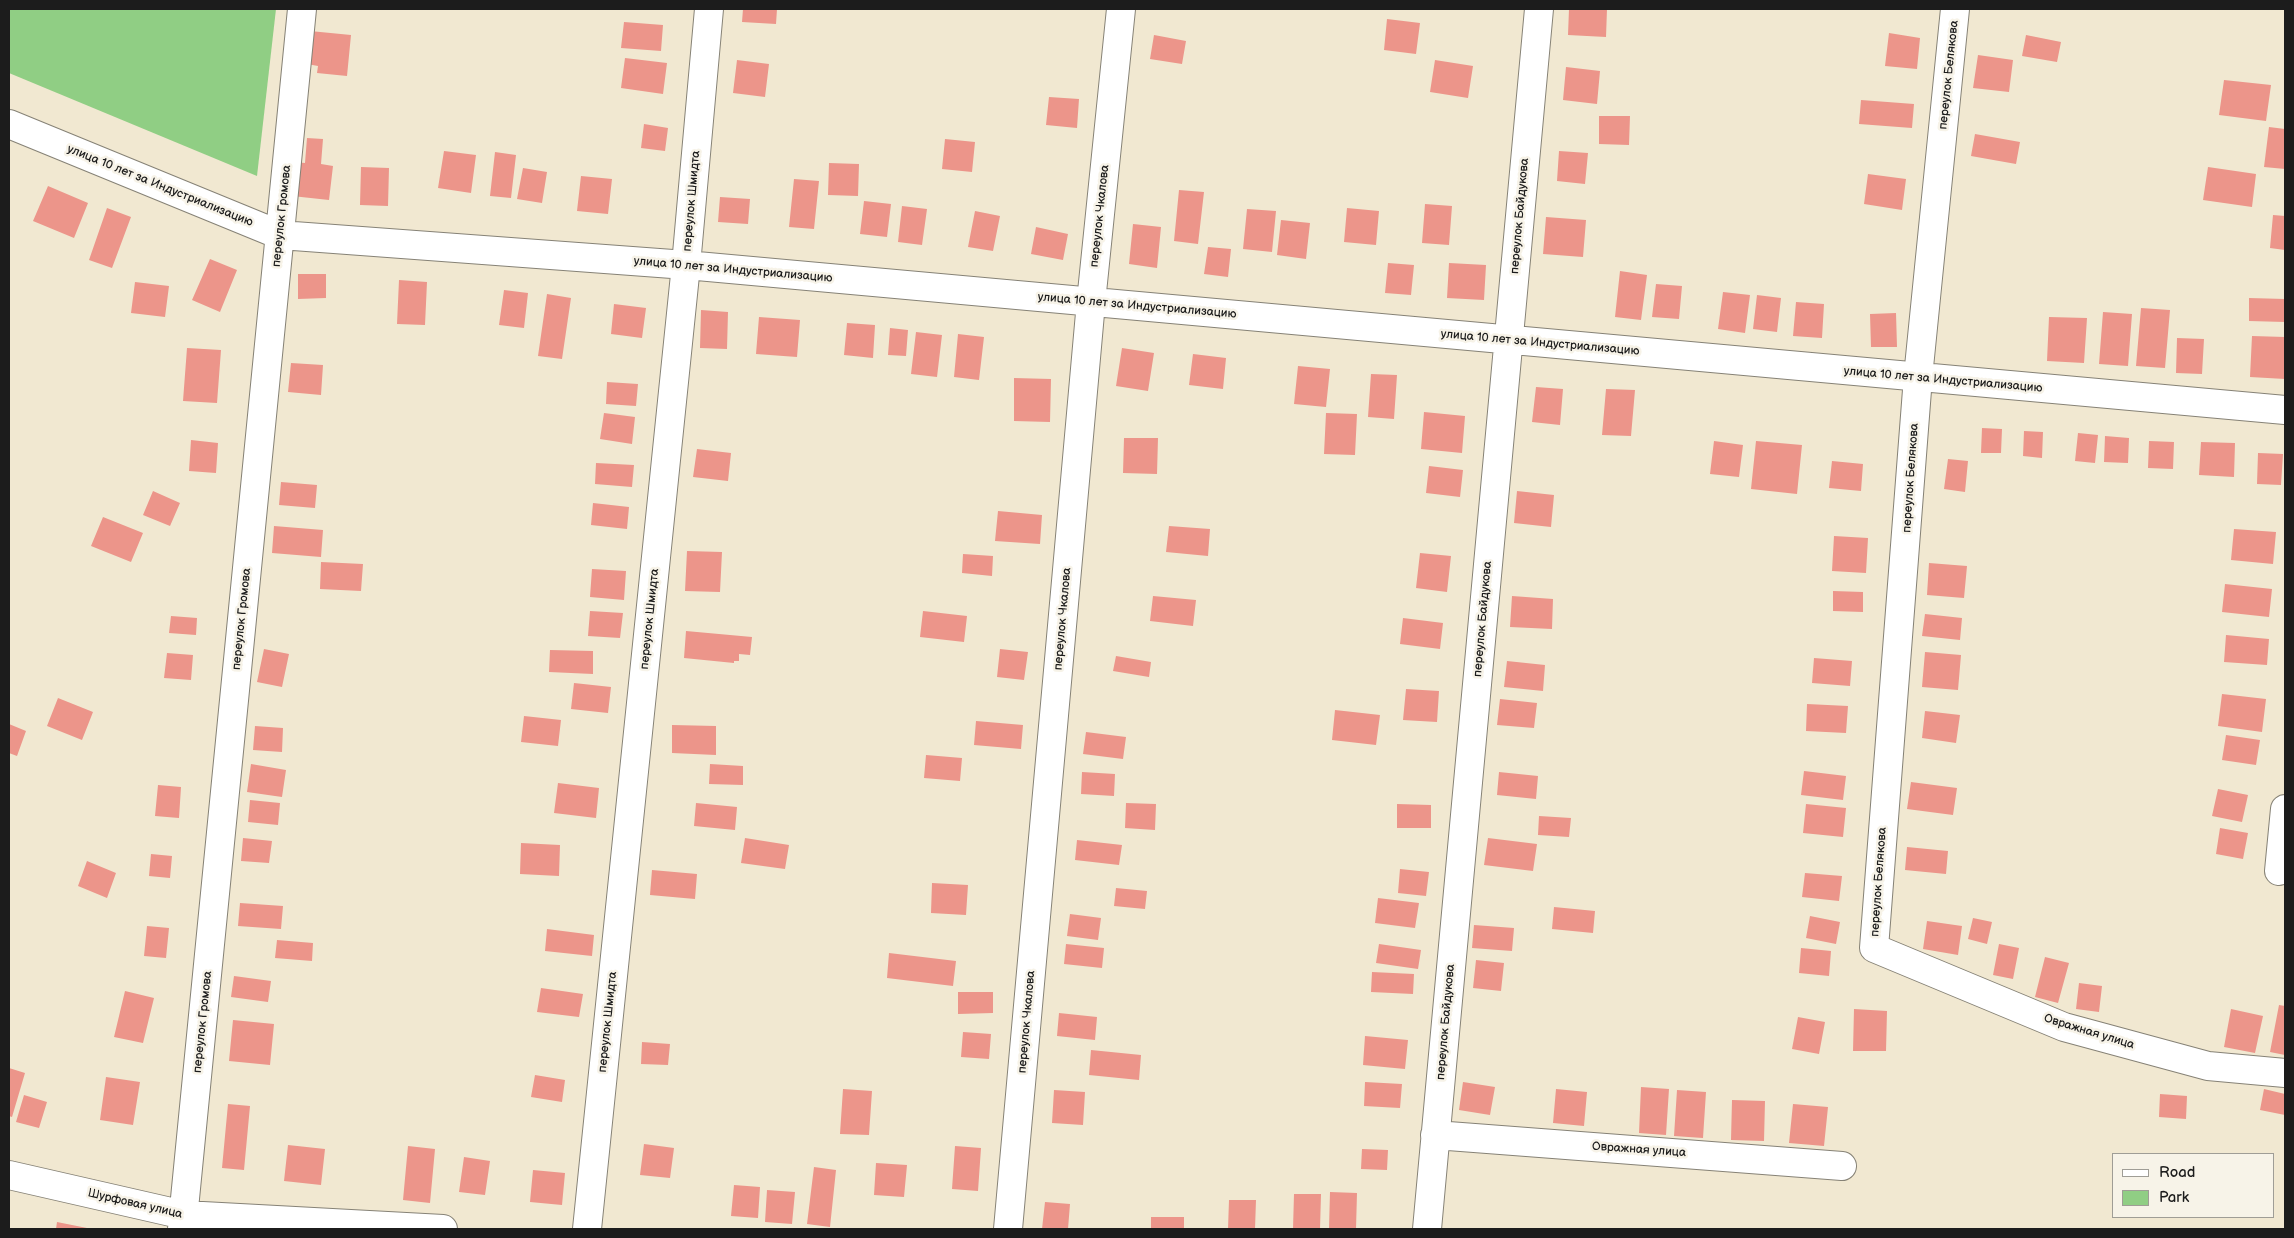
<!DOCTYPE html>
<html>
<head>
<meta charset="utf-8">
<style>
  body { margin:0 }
  #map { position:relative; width:2294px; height:1238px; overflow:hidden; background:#f1e8d1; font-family:"Balsamiq Sans",sans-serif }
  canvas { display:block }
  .frame { position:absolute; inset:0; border:10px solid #1c1c1c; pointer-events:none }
  .legend { position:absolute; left:2112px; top:1153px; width:162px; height:65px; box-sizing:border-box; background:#f7f3e8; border:1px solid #9f9d96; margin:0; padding:6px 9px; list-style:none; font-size:15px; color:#1c1c1c }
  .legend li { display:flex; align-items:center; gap:10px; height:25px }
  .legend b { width:25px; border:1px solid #9f9d96 }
</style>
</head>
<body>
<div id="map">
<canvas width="2294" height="1238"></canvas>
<div class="frame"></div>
<ul class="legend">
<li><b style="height:6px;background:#fff"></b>Road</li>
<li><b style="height:14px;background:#90ce84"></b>Park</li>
</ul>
</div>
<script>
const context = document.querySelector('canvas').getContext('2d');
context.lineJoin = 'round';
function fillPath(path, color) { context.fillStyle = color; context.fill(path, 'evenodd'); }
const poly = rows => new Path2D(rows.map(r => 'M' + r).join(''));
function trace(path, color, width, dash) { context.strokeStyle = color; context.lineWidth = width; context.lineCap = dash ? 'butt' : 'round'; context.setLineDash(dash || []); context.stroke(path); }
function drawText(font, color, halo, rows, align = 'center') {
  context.font = font + ' "Balsamiq Sans",sans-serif'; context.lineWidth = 5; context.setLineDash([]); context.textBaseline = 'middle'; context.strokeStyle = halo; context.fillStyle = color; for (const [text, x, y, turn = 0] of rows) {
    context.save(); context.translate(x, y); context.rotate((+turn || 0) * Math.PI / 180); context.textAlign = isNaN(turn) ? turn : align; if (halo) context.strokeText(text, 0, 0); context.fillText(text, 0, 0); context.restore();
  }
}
fillPath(poly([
  [9,9,276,9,257,176,9,73]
]), '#90ce84');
fillPath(poly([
  [743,9,777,9,776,24,742,22],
  [1569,9,1607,9,1606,37,1568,35],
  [1387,19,1420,23,1416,54,1384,50],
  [624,22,663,25,661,51,621,48],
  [310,31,351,35,347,76,317,73,318,66,307,64],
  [1889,33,1920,38,1917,69,1885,66],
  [1154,35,1186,41,1182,64,1150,59],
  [2026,35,2061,42,2057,62,2022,56],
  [1978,55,2013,60,2009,92,1973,88],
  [625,58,667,63,663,94,621,88],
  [737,60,769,64,765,97,733,93],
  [1435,60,1473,66,1468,98,1430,92],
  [1566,67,1600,71,1597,104,1563,100],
  [2224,80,2271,85,2266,121,2219,115],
  [1049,97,1079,99,1077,128,1046,125],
  [1861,100,1914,104,1912,128,1859,124],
  [1599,116,1630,116,1629,145,1599,144],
  [644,124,668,128,665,151,641,148],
  [2269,127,2285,129,2285,169,2264,167],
  [1975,134,2020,142,2016,164,1971,156],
  [307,138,323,139,321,164,333,166,329,200,292,196,295,162,305,163],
  [945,139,975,142,972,172,942,169],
  [444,151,476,155,471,193,438,188],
  [1559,151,1588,153,1585,184,1557,181],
  [495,152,516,155,511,198,490,196],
  [829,163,859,164,858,196,828,195],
  [361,167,389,168,388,206,360,205],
  [2208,167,2256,174,2252,207,2203,200],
  [523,168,547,172,542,203,517,199],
  [1868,174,1906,179,1902,210,1864,204],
  [581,176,612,179,608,214,577,211],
  [794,179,819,181,814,229,789,227],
  [48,186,88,203,74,238,33,221],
  [1179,190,1204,192,1198,244,1174,241],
  [720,197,750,199,748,224,718,222],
  [864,201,891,204,887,237,860,234],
  [1425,204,1452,206,1449,245,1422,243],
  [902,206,927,209,922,245,898,242],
  [107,208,131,217,112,268,89,260],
  [1347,208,1379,211,1376,245,1344,242],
  [1247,209,1276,211,1272,252,1243,249],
  [975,211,1000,216,993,251,968,247],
  [2273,215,2285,216,2285,250,2270,248],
  [1546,217,1586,220,1583,257,1543,254],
  [1281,220,1310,223,1306,259,1277,255],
  [1133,224,1161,227,1157,268,1129,264],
  [1036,227,1068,234,1063,260,1031,254],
  [1208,247,1231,249,1228,277,1204,274],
  [210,259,237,270,220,312,192,300],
  [1388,263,1414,265,1411,295,1385,293],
  [1449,263,1486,265,1484,300,1447,298],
  [1620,271,1647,275,1641,320,1615,317],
  [298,274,326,274,326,298,298,299],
  [399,280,427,282,425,325,397,324],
  [135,282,169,286,165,317,131,313],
  [1656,284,1682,286,1679,319,1652,317],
  [504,290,528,293,524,328,499,325],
  [1723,292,1750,295,1745,333,1718,329],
  [547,294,571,298,562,359,538,356],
  [1757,295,1781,298,1777,332,1753,329],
  [2249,298,2285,299,2285,322,2249,321],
  [1796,302,1824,304,1822,338,1793,336],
  [614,304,646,308,642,338,611,334],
  [2141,308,2170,310,2165,368,2136,366],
  [701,310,728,312,727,349,700,348],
  [2103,312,2132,314,2128,366,2099,364],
  [1896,313,1897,347,1871,347,1870,314],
  [759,317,800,320,797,357,756,354],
  [2049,317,2087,318,2084,363,2047,361],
  [847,323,875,325,873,358,844,355],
  [890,328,908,330,906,356,888,355],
  [916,332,942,335,937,377,911,374],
  [958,334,984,337,979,380,954,377],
  [2252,336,2285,337,2285,379,2250,377],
  [2177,338,2204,339,2202,374,2176,373],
  [187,348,221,350,217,403,183,401],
  [1122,348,1154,353,1148,391,1116,386],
  [1193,354,1226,358,1223,389,1189,385],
  [291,363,323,365,321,395,288,392],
  [1298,366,1330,369,1326,407,1294,404],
  [1371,374,1397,375,1394,419,1368,417],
  [1014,378,1051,379,1050,422,1014,421],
  [607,382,638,384,636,406,606,404],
  [1536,387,1563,389,1560,425,1532,422],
  [1606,389,1635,390,1631,436,1602,435],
  [1424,412,1465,416,1462,453,1421,449],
  [604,413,635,417,632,444,600,439],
  [1326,413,1357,414,1355,455,1324,454],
  [1982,428,2002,429,2001,453,1981,453],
  [2024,431,2043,432,2042,458,2023,456],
  [2078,433,2098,435,2095,463,2075,461],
  [2105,436,2129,438,2128,463,2104,462],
  [1124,438,1158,438,1157,474,1123,473],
  [191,440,218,443,216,473,189,471],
  [1714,441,1743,445,1739,477,1710,474],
  [1756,441,1802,445,1797,494,1751,489],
  [2149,441,2174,442,2173,469,2148,468],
  [2201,442,2235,443,2234,477,2199,475],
  [697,449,731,453,728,481,693,477],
  [2258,453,2283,454,2281,485,2257,484],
  [1948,459,1968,461,1965,492,1944,489],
  [1832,461,1863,464,1861,491,1829,488],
  [596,463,634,465,632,487,595,484],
  [1429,466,1463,470,1460,497,1426,493],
  [281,482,317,485,315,508,279,505],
  [153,491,180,503,170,526,143,515],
  [1517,491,1554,495,1551,527,1514,523],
  [593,503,629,507,627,529,591,525],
  [998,511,1042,515,1040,544,995,541],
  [103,517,143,533,131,562,91,546],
  [274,526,323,530,321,557,272,553],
  [1169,526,1210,529,1208,556,1166,552],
  [2234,529,2276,532,2273,564,2231,560],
  [1834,536,1868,538,1866,573,1832,571],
  [687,551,722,552,720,592,685,591],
  [1420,553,1451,556,1447,592,1416,588],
  [963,554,993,556,992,576,962,573],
  [321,562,363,564,361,591,320,589],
  [1929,563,1967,566,1964,598,1927,595],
  [592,569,626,571,624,600,590,597],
  [2225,584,2272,589,2269,617,2222,612],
  [1833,591,1863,592,1863,612,1833,611],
  [1153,596,1196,600,1193,626,1150,621],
  [1512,596,1553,599,1552,629,1510,627],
  [590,611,623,613,620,638,588,636],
  [923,611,967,616,964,642,920,637],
  [1925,614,1962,618,1960,640,1922,636],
  [171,616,197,618,196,635,169,633],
  [1403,618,1443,623,1440,649,1400,644],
  [686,631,752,637,750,655,739,654,739,661,734,661,734,663,684,658],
  [2226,635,2269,639,2267,665,2224,662],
  [264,649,289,654,282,687,257,682],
  [1000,649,1028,652,1024,680,997,677],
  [550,650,593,651,593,674,549,672],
  [1925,652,1961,655,1958,690,1922,687],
  [167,653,193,655,191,680,164,678],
  [1116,656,1151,662,1149,677,1113,671],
  [1814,658,1852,661,1850,686,1812,683],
  [1507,661,1545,665,1543,691,1504,687],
  [574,683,611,687,608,713,571,709],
  [1406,689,1439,691,1437,722,1403,720],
  [2222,694,2266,699,2262,732,2218,726],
  [58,698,93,712,82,740,47,726],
  [1500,699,1537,703,1534,728,1497,725],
  [1807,704,1848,706,1846,733,1806,731],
  [1335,710,1380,715,1376,745,1332,740],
  [1925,711,1960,715,1956,743,1922,738],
  [524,716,561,720,558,746,521,742],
  [976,721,1023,725,1021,749,974,745],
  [9,724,26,731,17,756,9,753],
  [672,725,716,726,716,755,672,753],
  [255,726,283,728,282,752,253,750],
  [1086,732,1126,737,1123,759,1083,754],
  [2226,735,2260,740,2256,765,2222,760],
  [926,755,962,758,960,781,924,778],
  [251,764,286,770,282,797,247,792],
  [710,764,743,766,743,785,709,784],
  [1804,771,1846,776,1843,800,1801,795],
  [1082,772,1115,774,1114,796,1081,794],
  [1499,772,1538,776,1536,799,1497,795],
  [1911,782,1957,788,1953,815,1907,809],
  [558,783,599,788,596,818,554,813],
  [158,785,181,787,179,818,155,816],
  [2218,789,2248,795,2242,822,2212,816],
  [250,800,280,803,278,825,248,822],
  [696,803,737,807,735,830,694,826],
  [1126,803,1156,804,1155,830,1125,828],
  [1397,804,1431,805,1431,828,1397,828],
  [1806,804,1846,808,1843,837,1803,833],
  [1539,816,1571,818,1569,837,1538,835],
  [2220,828,2248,833,2243,859,2216,854],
  [243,838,272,841,269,863,241,861],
  [745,838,789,845,785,869,741,863],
  [1488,838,1537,844,1533,871,1484,865],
  [1077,840,1122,845,1119,865,1075,860],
  [521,843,560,845,559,876,520,874],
  [1907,847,1948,851,1946,874,1905,870],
  [151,854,172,856,170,878,149,876],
  [87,861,116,873,107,898,78,886],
  [1400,869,1429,872,1426,896,1398,893],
  [652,870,697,874,695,899,650,895],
  [1805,873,1842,876,1839,901,1802,897],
  [932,883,968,885,966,915,931,913],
  [1116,888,1147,891,1145,909,1114,906],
  [1378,898,1419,903,1415,928,1375,923],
  [240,903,283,906,281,929,238,926],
  [1554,907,1595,911,1593,933,1552,929],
  [1070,914,1101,918,1098,940,1067,936],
  [1810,916,1840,922,1836,944,1806,938],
  [1973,918,1992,922,1987,944,1968,939],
  [1927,921,1962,926,1958,955,1923,949],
  [1474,925,1514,928,1512,951,1472,948],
  [147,926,169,928,166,958,144,956],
  [547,929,594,935,592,956,545,951],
  [277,940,313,943,312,961,275,958],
  [1066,944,1104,948,1102,968,1064,964],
  [1379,944,1421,950,1418,969,1376,963],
  [1999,944,2019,948,2013,979,1993,975],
  [1801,948,1831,951,1829,976,1799,973],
  [889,953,956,961,953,986,887,978],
  [2045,957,2069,963,2058,1003,2035,997],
  [1476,960,1504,963,1501,991,1473,988],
  [1372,972,1414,974,1413,994,1371,992],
  [234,976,271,981,268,1002,231,997],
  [2079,983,2102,986,2099,1012,2076,1009],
  [541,988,583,994,579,1017,537,1012],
  [125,991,154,998,143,1043,114,1037],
  [958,992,993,992,993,1013,958,1014],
  [2279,1005,2285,1006,2285,1055,2270,1052],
  [1854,1009,1887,1011,1886,1051,1853,1051],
  [2231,1009,2263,1016,2255,1053,2224,1047],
  [1059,1013,1097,1017,1095,1040,1057,1036],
  [1798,1017,1825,1022,1819,1054,1792,1049],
  [233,1020,274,1024,270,1065,229,1061],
  [963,1032,991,1034,989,1059,961,1057],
  [1365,1036,1408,1040,1405,1069,1363,1065],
  [642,1042,670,1044,668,1065,641,1064],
  [1091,1050,1141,1055,1139,1080,1089,1075],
  [9,1068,25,1073,12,1117,9,1116],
  [535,1075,565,1080,562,1102,531,1097],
  [106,1077,140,1082,133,1125,100,1120],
  [1365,1082,1402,1084,1400,1108,1364,1106],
  [1463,1082,1495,1087,1490,1115,1459,1110],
  [1641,1087,1669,1089,1666,1135,1639,1133],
  [843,1089,872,1091,869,1135,840,1134],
  [1556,1089,1587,1092,1584,1126,1553,1123],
  [2264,1089,2285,1094,2285,1115,2260,1110],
  [1054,1090,1085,1092,1083,1125,1052,1123],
  [1677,1090,1706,1092,1703,1138,1674,1136],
  [2160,1094,2187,1096,2186,1119,2159,1117],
  [24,1095,47,1102,39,1128,16,1122],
  [1732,1100,1765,1101,1764,1141,1731,1140],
  [228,1104,250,1106,244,1170,222,1168],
  [1793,1104,1828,1107,1824,1146,1789,1143],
  [644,1144,674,1148,670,1178,640,1175],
  [288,1145,325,1149,321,1185,284,1181],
  [408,1146,435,1149,430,1203,403,1200],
  [955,1146,981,1148,978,1191,952,1189],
  [1362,1149,1388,1150,1387,1170,1361,1169],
  [464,1157,490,1161,485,1195,459,1192],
  [876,1163,907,1165,904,1197,874,1195],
  [814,1167,836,1170,830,1227,807,1224],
  [533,1170,565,1173,562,1205,530,1202],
  [734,1185,760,1187,758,1218,731,1216],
  [767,1190,795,1192,792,1224,765,1222],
  [1330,1192,1357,1193,1356,1229,1329,1229],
  [1294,1194,1321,1194,1320,1229,1293,1229],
  [1229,1200,1256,1200,1255,1229,1228,1229],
  [1045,1202,1070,1204,1068,1229,1042,1229],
  [1151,1217,1184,1217,1184,1229,1151,1229],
  [57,1222,87,1228,87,1229,56,1229]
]), '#ec958a');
const minor = poly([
  [1955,9,1918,377,1874,948,2064,1027,2208,1066,2285,1073],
  [9,124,280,235,686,265,2285,410],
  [2279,871,2285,809],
  [1435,1135,1842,1166],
  [9,1175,184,1215,443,1229],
  [182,1229,302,9],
  [587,1229,686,265,709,9],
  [1008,1229,1091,302,1121,9],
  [1427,1229,1539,9]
]);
trace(minor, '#868276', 30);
trace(minor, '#fff', 28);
drawText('12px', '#1c1c1c', '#f7f3e8', [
  ["переулок Белякова",1949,75,-84],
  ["улица 10 лет за Индустриализацию",160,186,22],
  ["переулок Шмидта",692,201,-85],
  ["переулок Громова",282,216,-84],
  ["переулок Чкалова",1100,216,-84],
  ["переулок Байдукова",1520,216,-85],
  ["улица 10 лет за Индустриализацию",733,270,5],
  ["улица 10 лет за Индустриализацию",1137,306,5],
  ["улица 10 лет за Индустриализацию",1540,343,5],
  ["улица 10 лет за Индустриализацию",1943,380,5],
  ["переулок Белякова",1911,478,-86],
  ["переулок Громова",242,619,-84],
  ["переулок Шмидта",650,619,-84],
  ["переулок Чкалова",1063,619,-85],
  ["переулок Байдукова",1483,619,-85],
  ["переулок Белякова",1879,882,-86],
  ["переулок Громова",203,1022,-84],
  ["переулок Шмидта",608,1022,-84],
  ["переулок Чкалова",1027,1022,-85],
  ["переулок Байдукова",1446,1022,-85],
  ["Овражная улица",2089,1032,17],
  ["Овражная улица",1639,1150,4],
  ["Шурфовая улица",135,1204,13]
]);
</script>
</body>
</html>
